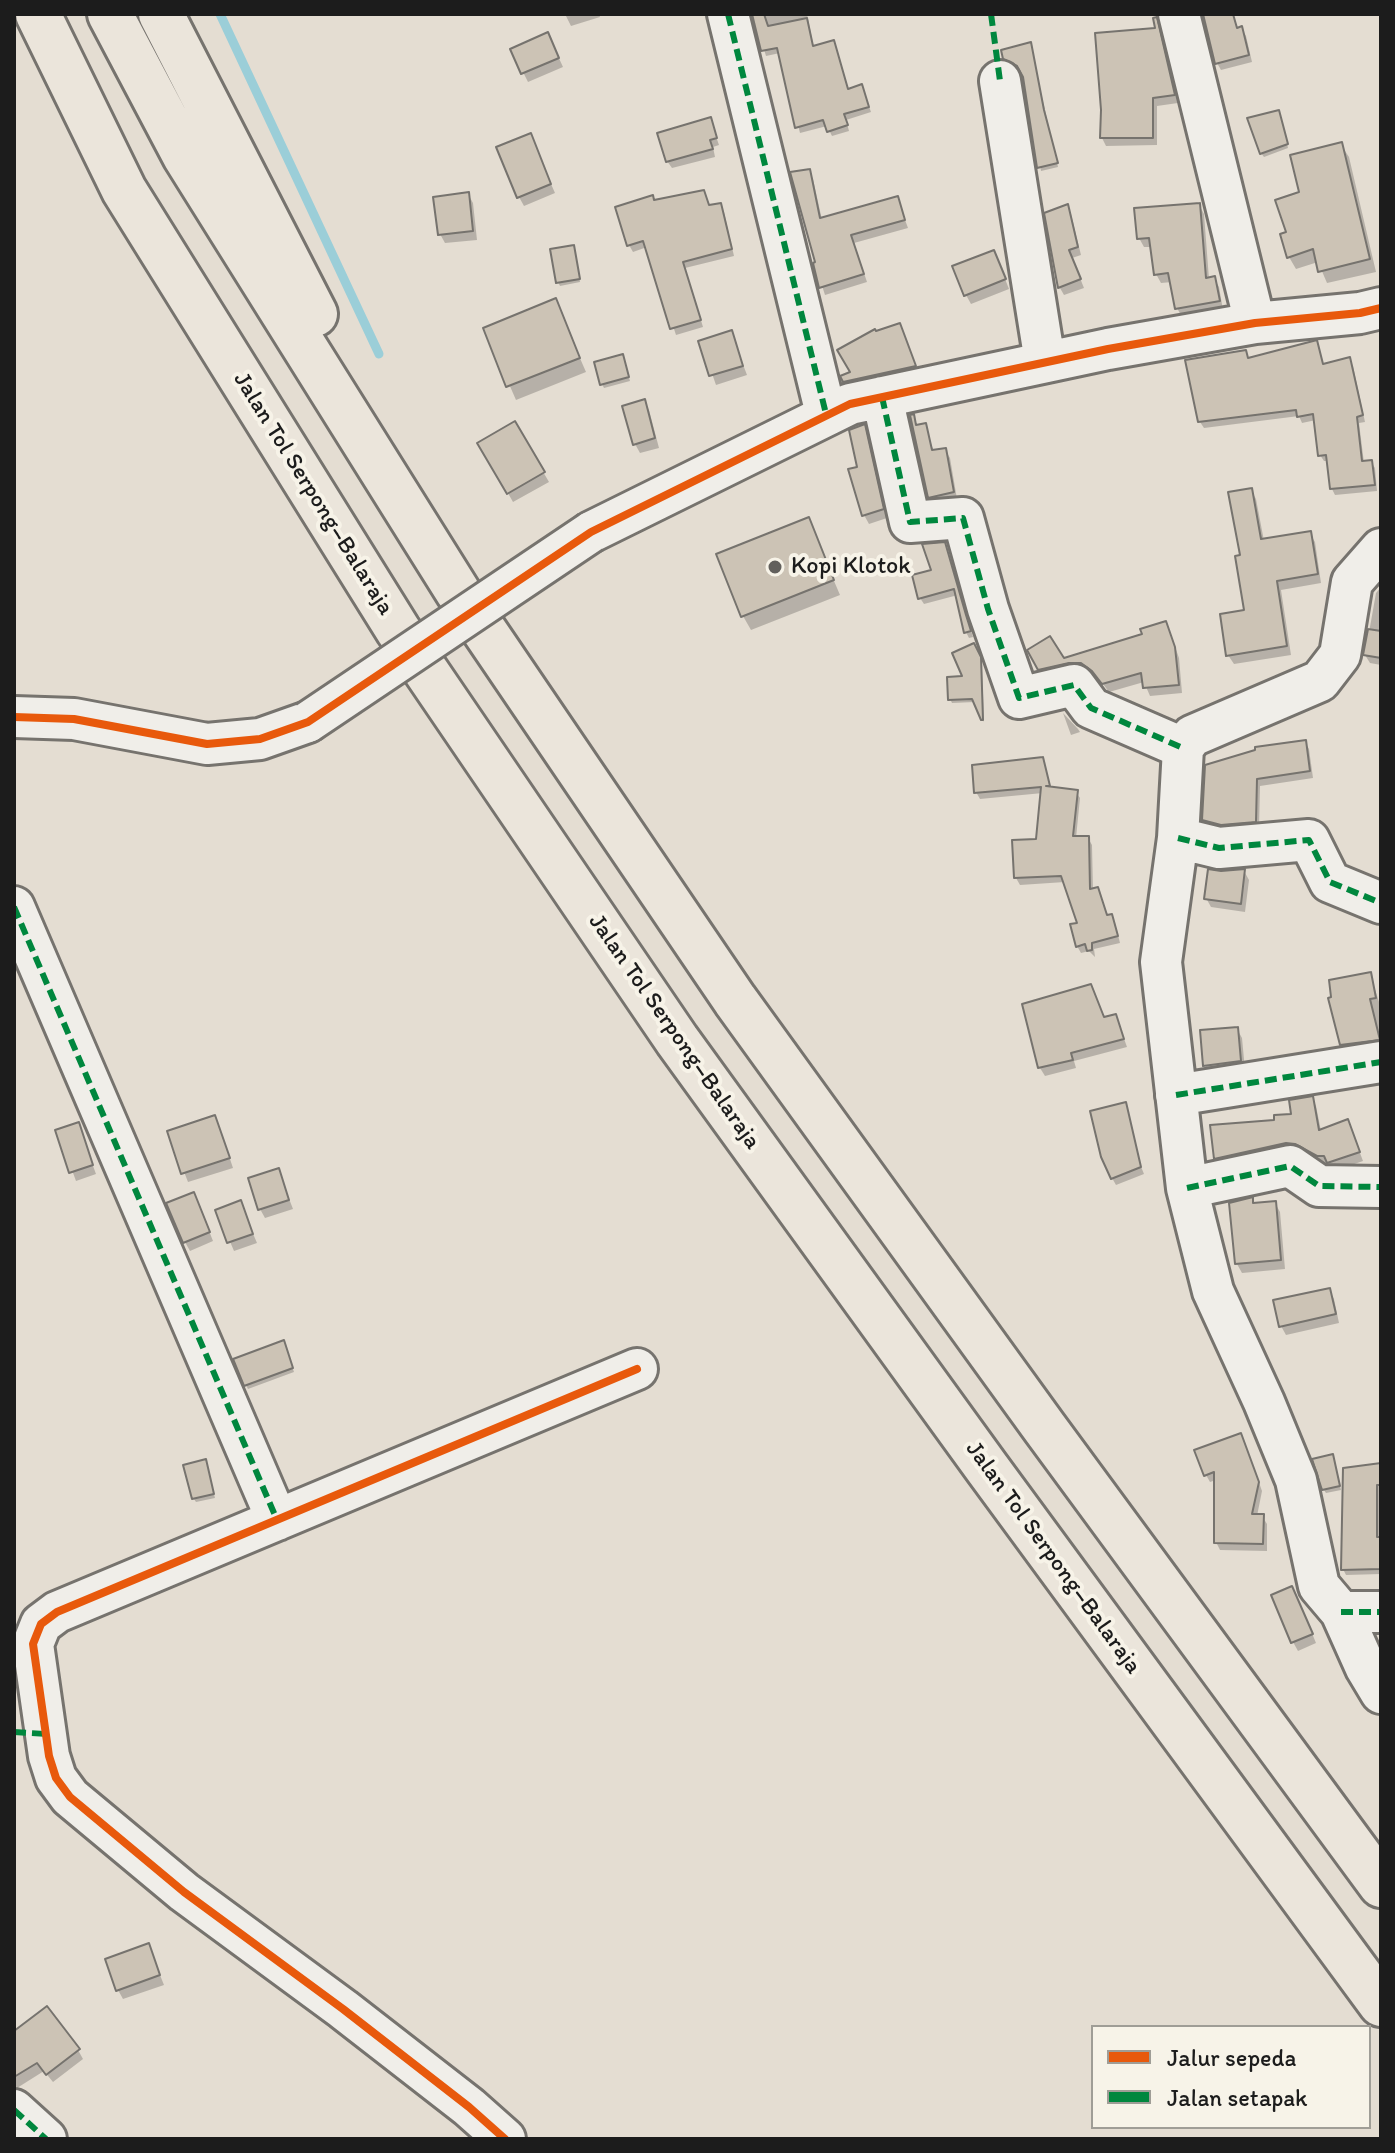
<!DOCTYPE html>
<html>
<head>
<meta charset="utf-8">
<style>
  body { margin:0 }
  #map { position:relative; width:1395px; height:2153px; overflow:hidden; background:#e4ddd2; font-family:Itim,sans-serif }
  canvas { display:block }
  .frame { position:absolute; inset:0; border:16px solid #1c1c1c; pointer-events:none }
  .legend { position:absolute; left:1091px; top:2025px; width:280px; height:104px; box-sizing:border-box; background:#f7f3e8; border:2px solid #9f9d96; margin:0; padding:10px 14px; list-style:none; font-size:24px; color:#1c1c1c }
  .legend li { display:flex; align-items:center; gap:16px; height:40px }
  .legend b { width:40px; border:2px solid #9f9d96 }
</style>
</head>
<body>
<div id="map">
<canvas width="1395" height="2153"></canvas>
<div class="frame"></div>
<ul class="legend">
<li><b style="height:10px;background:#e8590c"></b>Jalur sepeda</li>
<li><b style="height:10px;background:#00873e"></b>Jalan setapak</li>
</ul>
</div>
<script>
const context = document.querySelector('canvas').getContext('2d');
context.lineJoin = 'round';
function fillPath(path, color) { context.fillStyle = color; context.fill(path, 'evenodd'); }
const poly = rows => new Path2D(rows.map(r => 'M' + r).join(''));
function trace(path, color, width, dash) { context.strokeStyle = color; context.lineWidth = width; context.lineCap = dash ? 'butt' : 'round'; context.setLineDash(dash || []); context.stroke(path); }
function drawText(font, color, halo, rows, align = 'center') {
  context.font = font + ' Itim,sans-serif'; context.lineWidth = 8; context.setLineDash([]); context.textBaseline = 'middle'; context.strokeStyle = halo; context.fillStyle = color; for (const [text, x, y, turn = 0] of rows) {
    context.save(); context.translate(x, y); context.rotate((+turn || 0) * Math.PI / 180); context.textAlign = isNaN(turn) ? turn : align; if (halo) context.strokeText(text, 0, 0); context.fillText(text, 0, 0); context.restore();
  }
}
fillPath(poly([
  [565,14,599,14,600,17,571,26],
  [753,14,807,14,814,48,833,43,848,91,864,92,871,112,846,120,849,131,832,136,827,126,800,133,780,53,766,56],
  [1211,14,1233,14,1238,29,1241,28,1246,36,1252,62,1221,70,1217,63],
  [1156,19,1160,28,1178,103,1157,106,1157,145,1106,146,1102,138,1157,30],
  [552,43,563,67,528,82,512,50],
  [1030,44,1058,167,1041,171,1025,77,1021,69,1008,63,1005,58],
  [1280,116,1288,148,1264,157,1261,153],
  [710,119,719,145,713,147,715,157,672,168,667,161],
  [530,136,555,193,524,206,519,197],
  [1341,145,1349,157,1376,272,1327,283,1318,262,1296,269,1289,257,1289,233,1301,193],
  [809,171,813,179,822,220,897,198,908,228,854,243,867,282,825,295,815,264,817,263],
  [703,192,710,207,720,205,724,212,734,256,685,268,703,327,676,335,647,247,633,252,629,245,654,202],
  [468,194,473,203,477,240,445,243,440,234],
  [1199,205,1204,214,1209,279,1214,278,1219,287,1223,310,1182,317,1177,308,1172,282,1161,283,1156,274,1152,247,1144,247,1139,238],
  [1067,206,1071,214,1081,255,1072,258,1084,288,1064,295,1060,288,1047,214],
  [575,251,580,282,560,286,558,282],
  [998,261,1009,289,971,304,966,295],
  [555,301,586,372,516,400,485,329],
  [901,329,916,370,847,385,843,377,852,373],
  [731,333,747,375,716,385,701,342],
  [1316,342,1324,366,1349,359,1353,366,1365,422,1359,423,1364,463,1371,462,1375,468,1377,491,1335,495,1332,489,1329,461,1324,461,1320,455,1316,420,1302,423,1299,416,1204,428,1200,422,1188,361,1245,352,1249,360],
  [624,360,630,381,604,388,602,384],
  [644,401,649,410,659,448,640,453,635,444],
  [912,416,918,427,925,425,934,452,945,450,950,458,957,499,935,505,930,497],
  [515,424,549,482,513,502,480,444],
  [864,427,869,436,887,518,869,524,864,515],
  [1251,490,1256,499,1264,541,1310,534,1315,542,1321,583,1281,590,1291,655,1234,664,1228,655,1246,612,1243,557],
  [808,520,840,595,751,630,743,616],
  [947,551,973,637,969,638,966,632,958,595,924,604,920,598],
  [1381,587,1381,665,1370,663,1365,655,1376,593],
  [1170,632,1179,658,1182,693,1150,696,1144,682,1109,692,1100,680,1088,671,1045,678,1029,651,1063,661],
  [973,645,982,663,984,722,975,702,952,703,950,699,965,678],
  [1063,713,1078,729,1080,732,1071,735],
  [1305,742,1309,749,1313,778,1260,786,1259,828,1226,831,1208,827,1204,820],
  [1042,759,1051,789,1076,792,1080,798,1076,838,1088,838,1092,845,1093,891,1108,917,1112,916,1115,923,1120,943,1094,949,1095,957,1089,951,1081,953,1077,946,1080,924,1065,882,1020,885,1016,878,1038,841,1043,793,980,799,976,792],
  [1244,871,1249,880,1245,912,1211,907,1206,898],
  [1370,974,1381,1008,1381,1048,1347,1054,1342,1045],
  [1116,1016,1127,1047,1074,1061,1076,1068,1045,1076,1040,1068,1104,1019],
  [1237,1029,1242,1038,1245,1070,1210,1074,1205,1065],
  [1312,1098,1316,1106,1321,1131,1351,1129,1363,1161,1334,1171,1330,1164,1323,1164,1301,1151,1220,1166,1216,1158,1276,1122,1294,1115],
  [1125,1105,1136,1143,1132,1144,1144,1174,1116,1185,1112,1178],
  [78,1125,96,1174,76,1181,58,1132],
  [219,1126,233,1168,188,1182,169,1133],
  [278,1170,293,1209,265,1218,260,1209],
  [1252,1200,1255,1205,1275,1203,1280,1212,1285,1269,1242,1273,1237,1264],
  [198,1203,213,1241,190,1251,185,1242],
  [240,1203,257,1243,234,1251,217,1211],
  [1329,1290,1334,1299,1339,1323,1286,1335,1281,1326],
  [285,1346,294,1372,248,1389,246,1385],
  [1245,1443,1262,1491,1257,1516,1262,1516,1267,1524,1267,1551,1220,1550,1216,1542,1216,1480,1210,1482,1206,1475],
  [1334,1460,1341,1490,1326,1493,1324,1490],
  [207,1465,215,1498,196,1502,194,1499],
  [1381,1465,1381,1574,1346,1575,1343,1569],
  [1297,1597,1316,1643,1298,1651,1293,1642],
  [148,1945,164,1985,123,1999,118,1990],
  [14,2033,78,2050,83,2059,53,2082,44,2071,17,2088,14,2083]
]), '#0003');
trace(poly([
  [220,14,379,354]
]), '#9bced8', 9);
const building = poly([
  [752,14,764,14,768,26,807,18,813,46,834,40,848,89,862,84,869,107,844,114,848,125,827,132,823,120,795,128,777,48,761,51,752,14],
  [1203,14,1233,14,1237,28,1242,26,1249,55,1215,64,1203,14],
  [1157,17,1175,95,1153,98,1153,138,1100,138,1101,110,1095,33,1155,28,1153,18,1157,17],
  [548,32,559,58,521,74,510,49,548,32],
  [1031,42,1044,110,1058,163,1037,168,1023,77,1017,66,1003,59,1001,50,1031,42],
  [1279,110,1288,144,1260,154,1247,118,1279,110],
  [711,117,717,138,710,140,713,149,666,162,657,133,711,117],
  [531,133,551,184,517,198,496,147,531,133],
  [1342,142,1370,259,1318,272,1313,249,1287,258,1280,234,1286,232,1275,200,1299,192,1290,155,1342,142],
  [810,169,820,218,898,196,905,220,851,235,864,274,819,288,813,263,815,262,790,172,810,169],
  [704,190,709,205,721,203,732,249,683,262,701,320,670,329,643,241,627,246,615,207,653,195,654,200,704,190],
  [469,192,473,231,438,235,433,197,469,192],
  [1200,203,1206,278,1215,276,1220,301,1175,309,1168,273,1154,275,1149,238,1137,239,1134,208,1200,203],
  [1068,204,1078,247,1069,250,1081,279,1058,288,1044,213,1068,204],
  [574,245,580,279,556,283,550,249,574,245],
  [994,250,1006,279,964,296,952,266,994,250],
  [556,298,580,358,506,387,483,328,556,298],
  [900,323,916,366,843,382,840,376,850,372,837,350,875,329,876,331,900,323],
  [732,330,743,366,709,376,698,341,732,330],
  [1317,340,1323,364,1350,357,1363,415,1357,417,1362,461,1372,460,1375,485,1330,489,1326,455,1318,456,1313,414,1297,417,1296,410,1198,422,1185,360,1246,350,1248,358,1317,340],
  [623,354,629,377,600,385,594,362,623,354],
  [645,399,655,438,633,445,622,406,645,399],
  [914,414,916,425,926,423,932,450,946,448,954,492,928,498,910,415,914,414],
  [515,421,545,472,507,494,477,443,515,421],
  [865,424,884,509,862,516,848,469,857,467,849,430,865,424],
  [1252,488,1261,539,1311,531,1318,574,1277,581,1287,646,1226,656,1220,614,1244,610,1235,556,1240,555,1228,492,1252,488],
  [809,517,834,580,741,617,716,554,809,517],
  [945,542,966,615,971,631,964,633,954,589,918,599,912,575,931,570,922,544,945,542],
  [1166,621,1175,647,1179,685,1143,688,1141,673,1102,684,1092,671,1081,663,1069,663,1038,670,1027,650,1050,636,1064,658,1142,634,1140,629,1166,621],
  [1368,629,1381,631,1381,658,1363,655,1368,629],
  [974,643,981,657,983,720,981,720,972,699,948,700,947,677,962,676,952,653,974,643],
  [1306,740,1310,771,1257,779,1256,822,1221,825,1202,820,1205,765,1255,750,1255,747,1306,740],
  [1043,757,1050,786,1046,786,1078,790,1073,836,1089,836,1090,889,1098,887,1107,915,1112,914,1118,936,1092,943,1092,950,1087,951,1085,944,1076,947,1070,924,1077,923,1061,876,1014,878,1012,840,1036,839,1041,787,974,793,972,765,1043,757],
  [1208,869,1221,871,1245,869,1241,904,1204,899,1208,869],
  [1371,972,1376,998,1370,999,1380,1040,1340,1045,1328,998,1331,997,1329,980,1371,972],
  [1091,984,1104,1017,1116,1014,1124,1039,1071,1053,1073,1060,1038,1068,1022,1004,1091,984],
  [1238,1027,1241,1061,1203,1066,1200,1030,1238,1027],
  [1313,1096,1319,1130,1348,1119,1360,1152,1327,1163,1324,1156,1317,1156,1295,1144,1286,1143,1214,1159,1210,1125,1274,1120,1274,1115,1291,1114,1289,1100,1313,1096],
  [1126,1102,1141,1167,1111,1179,1101,1157,1090,1111,1126,1102],
  [215,1115,230,1158,181,1174,167,1131,215,1115],
  [79,1122,93,1165,69,1173,55,1130,79,1122],
  [279,1168,289,1200,258,1210,248,1178,279,1168],
  [194,1192,210,1232,183,1243,166,1203,194,1192],
  [1253,1197,1253,1203,1276,1201,1281,1260,1235,1264,1229,1203,1253,1197],
  [241,1200,253,1234,227,1243,215,1210,241,1200],
  [1330,1288,1336,1314,1279,1327,1273,1300,1330,1288],
  [284,1340,293,1368,244,1386,233,1359,284,1340],
  [1241,1433,1259,1482,1252,1514,1264,1514,1263,1544,1214,1543,1214,1472,1204,1476,1194,1450,1241,1433],
  [1333,1454,1340,1486,1322,1490,1312,1459,1333,1454],
  [206,1459,214,1494,192,1499,183,1465,206,1459],
  [1381,1463,1381,1485,1377,1485,1377,1537,1381,1537,1381,1569,1341,1570,1343,1468,1381,1463],
  [1292,1586,1313,1634,1291,1643,1271,1595,1292,1586],
  [149,1943,160,1975,116,1991,105,1959,149,1943],
  [47,2006,80,2049,46,2075,37,2063,14,2077,14,2031,47,2006]
]);
fillPath(building, '#ccc3b5');
trace(building, '#76736e', 2);
const minor = poly([
  [728,14,826,414],
  [1179,14,1255,323],
  [1000,81,1045,362],
  [882,397,910,522,963,518,988,609,1019,698,1074,685,1091,708,1183,748],
  [591,532,850,404,1108,349,1255,323,1360,313,1381,308],
  [1381,549,1352,582,1340,655,1320,681,1192,736,1183,748,1178,838,1161,962,1187,1188,1213,1291,1264,1402,1296,1480,1319,1586,1341,1612,1366,1668,1381,1693],
  [14,717,74,719,207,744,260,739,308,722],
  [1178,838,1219,848,1309,840,1330,882,1381,903],
  [14,907,277,1520],
  [1176,1095,1381,1062],
  [1187,1188,1290,1166,1319,1186,1381,1187],
  [1341,1612,1381,1612],
  [14,2110,46,2139],
  [505,2139,469,2107,343,2009,184,1892,70,1797,56,1778,49,1756,33,1644,41,1624,57,1612,637,1369]
]);
const highway = poly([
  [38,14,124,190,398,630,677,1040,987,1468,1381,2004],
  [110,14,185,156,458,592,735,1000,1044,1427,1381,1885],
  [161,14,315,314]
]);
trace(minor, '#76736e', 46);
trace(highway, '#76736e', 50);
trace(minor, '#f0eee9', 40);
trace(highway, '#ebe5db', 44);
const minorBridge = poly([
  [308,722,591,532]
]);
trace(minorBridge, '#76736e', 46, []);
trace(minorBridge, '#f0eee9', 40);
trace(poly([
  [728,14,826,414],
  [991,14,1000,81],
  [882,397,910,522,963,518,988,609,1019,698,1074,685,1091,708,1183,748],
  [1178,838,1219,848,1309,840,1330,882,1381,903],
  [14,907,277,1520],
  [1176,1095,1381,1062],
  [1187,1188,1290,1166,1319,1186,1381,1187],
  [1341,1612,1381,1612],
  [14,1732,46,1734],
  [14,2110,46,2139]
]), '#00873e', 6, [12, 6]);
trace(poly([
  [14,717,74,719,207,744,260,739,308,722,591,532,850,404,1108,349,1255,323,1360,313,1381,308],
  [505,2139,469,2107,343,2009,184,1892,70,1797,56,1778,49,1756,33,1644,41,1624,57,1612,637,1369]
]), '#e8590c', 8);
for (const [x, y, r, color] of [
  [775,567,8,"#62605c"]
]) { const dot = new Path2D(); dot.arc(x, y, r, 0, 2 * Math.PI); context.fillStyle = color; context.fill(dot); trace(dot, '#f7f3e8', 3); }
drawText('24px', '#1c1c1c', '#f7f3e8', [
  ["Jalan Tol Serpong–Balaraja",313,494,58],
  ["Jalan Tol Serpong–Balaraja",674,1032,55],
  ["Jalan Tol Serpong–Balaraja",1053,1558,54]
]);
drawText('24px', '#1c1c1c', '#f7f3e8', [
  ["Kopi Klotok",791,567]
], 'left');
</script>
</body>
</html>
